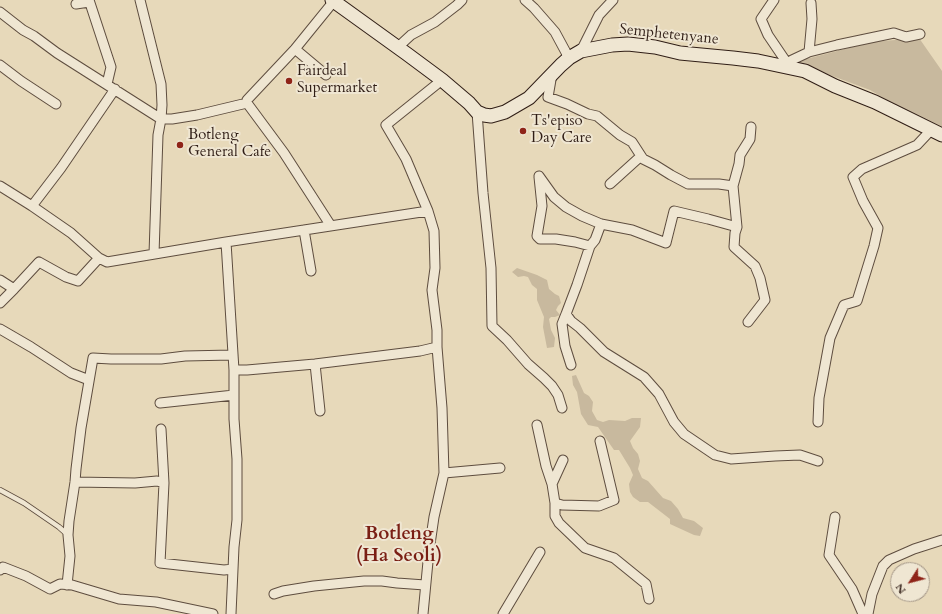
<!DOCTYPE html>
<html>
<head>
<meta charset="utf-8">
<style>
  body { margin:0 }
  #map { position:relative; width:942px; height:614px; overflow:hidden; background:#e7d9ba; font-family:Cardo,serif }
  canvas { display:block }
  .north { position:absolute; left:890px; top:562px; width:40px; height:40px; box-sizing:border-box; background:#efe6d2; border:1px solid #a39687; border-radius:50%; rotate:234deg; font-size:11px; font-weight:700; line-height:16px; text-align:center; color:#301e16 }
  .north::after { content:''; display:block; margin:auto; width:14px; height:18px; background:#8f2418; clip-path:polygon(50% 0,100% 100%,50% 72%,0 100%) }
</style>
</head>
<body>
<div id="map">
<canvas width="942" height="614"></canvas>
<div class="north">N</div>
</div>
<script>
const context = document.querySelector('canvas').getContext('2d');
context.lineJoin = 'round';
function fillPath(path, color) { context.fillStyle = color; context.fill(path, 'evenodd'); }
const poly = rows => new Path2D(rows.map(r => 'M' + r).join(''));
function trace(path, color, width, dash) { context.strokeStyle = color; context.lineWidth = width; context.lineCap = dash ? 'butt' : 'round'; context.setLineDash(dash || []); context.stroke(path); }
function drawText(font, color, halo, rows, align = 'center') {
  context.font = font + ' Cardo,serif'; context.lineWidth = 4; context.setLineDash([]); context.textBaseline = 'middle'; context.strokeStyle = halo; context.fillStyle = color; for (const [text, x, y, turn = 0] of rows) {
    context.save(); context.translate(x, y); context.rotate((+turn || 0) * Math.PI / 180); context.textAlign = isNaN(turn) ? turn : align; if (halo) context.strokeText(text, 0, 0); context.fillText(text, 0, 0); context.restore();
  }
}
fillPath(poly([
  [919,38,942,71,942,129,906,111,870,90,795,62,871,42],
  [517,268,537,275,547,280,549,289,555,294,559,296,561,303,558,306,556,310,560,315,555,317,551,317,549,319,551,330,555,338,554,347,547,348,543,327,544,317,537,300,537,289,532,285,528,277,524,276,518,277,512,272],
  [576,375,584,393,589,396,593,402,592,411,597,420,603,422,609,420,625,421,632,418,641,418,640,427,630,441,633,448,638,454,640,461,638,469,642,478,648,481,663,498,671,501,678,509,683,518,694,521,703,528,700,536,694,535,670,524,670,519,648,502,640,502,633,497,630,492,629,484,633,475,630,468,619,450,614,450,598,427,588,425,581,414,577,392,573,385,572,376]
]), '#c8b99e');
const service = poly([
  [0,490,24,503,59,527,68,535]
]);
const minor = poly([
  [89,0,111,67,107,84],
  [140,0,161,84,162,105,161,119,172,119,197,115,247,103],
  [525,0,534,8,555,32,569,58],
  [774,0,761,19,768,35,787,63],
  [76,4,89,2],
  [0,12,23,30,34,36,57,53,161,119,158,135,154,254],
  [398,47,411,35,435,22,457,5,462,0],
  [295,49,326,75],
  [581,51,599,15,613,0],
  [809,52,812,19,811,3],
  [0,65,21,81,56,104],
  [782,66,792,60,809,52,837,45,894,33,906,37,920,34],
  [552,74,548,97,567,104,588,114,597,116,620,135,632,142,643,159,655,165,671,175,688,184,719,184,733,186],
  [477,112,483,193,491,268,492,326,507,340,528,364,544,378,552,386,558,395,562,408],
  [539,176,554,197,566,207,582,216,601,224,632,230,666,243,674,211,708,219,737,227],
  [539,177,542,206,537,236,540,239,556,239,575,242,590,246],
  [610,184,641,156],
  [0,186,32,206,71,233,99,258,107,262,226,242],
  [32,206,61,168,115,89],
  [428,211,226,242,234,370,247,370,315,364,420,351,437,347,437,330,432,290,435,268,434,231,428,211,406,159,386,125,442,80],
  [601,224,595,240,590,246,577,285,566,314,571,321,580,328,604,352,644,377,659,394,674,422,684,434,715,455,731,459,775,456,800,455,818,461],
  [331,226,284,153,247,103,247,100,295,49,334,1],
  [304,230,311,271],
  [0,280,14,289],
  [0,303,14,289,39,262,66,277,78,281,99,258],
  [566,314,562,324,565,346,571,365],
  [748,322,765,300,760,278,755,266,734,247,735,233,737,227,733,186,739,164,740,155,750,139,751,127],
  [0,329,31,347,71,373,89,380],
  [315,364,320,411],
  [160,403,234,395],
  [818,422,819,398,830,338,844,305,857,301,874,246,878,228,863,201,853,177,862,169,917,145,932,129],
  [537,425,546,466,552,484],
  [161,429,164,483],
  [563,460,552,484,555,503,555,516,559,523,585,548,614,558,646,584,649,599],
  [444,473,500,468],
  [75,482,135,483,157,481,164,483,160,563,224,570,233,569],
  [555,503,562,505,599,506,614,500,600,441],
  [835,517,829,555,852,589,863,614],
  [0,570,3,567,26,576,50,589,60,584,72,585,119,599,156,602,213,614],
  [67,585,70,556,68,535,69,521,75,482,76,469,81,428,93,358,111,359,161,359,185,356,232,355],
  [274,594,283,591,314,586,364,581,382,581,397,583,425,585],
  [231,614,234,547,237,520,237,459,234,419,234,370],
  [423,614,429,551,434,517,444,473,442,408,437,347],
  [503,614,540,552],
  [868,614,872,594,883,566,889,560,914,549,942,540]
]);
const secondary = poly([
  [332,0,407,54,442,80,469,103,477,112,484,115,491,116,505,112,529,98,561,65,569,58,581,51,612,45,628,44,655,47,680,53,733,58,758,61,805,71,835,86,875,102,942,135]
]);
trace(service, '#5e4d3f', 6);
trace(minor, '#5e4d3f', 11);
trace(secondary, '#301e16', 15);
trace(service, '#efe6d2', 4.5);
trace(minor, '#efe6d2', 9);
trace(secondary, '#efe6d2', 13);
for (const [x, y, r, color] of [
  [289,81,4,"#8f2418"],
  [523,131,4,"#8f2418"],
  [180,145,4,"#8f2418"]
]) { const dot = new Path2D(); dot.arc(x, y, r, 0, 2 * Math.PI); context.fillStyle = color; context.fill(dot); trace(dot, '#efe6d2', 1.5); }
drawText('15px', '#301e16', '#efe6d2', [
  ["Semphetenyane",669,35,6]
]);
drawText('15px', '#301e16', '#efe6d2', [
  ["Fairdeal",297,72],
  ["Supermarket",297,89],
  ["Ts'episo",531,122],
  ["Day Care",531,139],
  ["Botleng",188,136],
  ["General Cafe",188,153]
], 'left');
drawText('bold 19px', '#7a1f14', '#efe6d2', [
  ["Botleng",399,535],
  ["(Ha Seoli)",399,557]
]);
</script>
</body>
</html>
